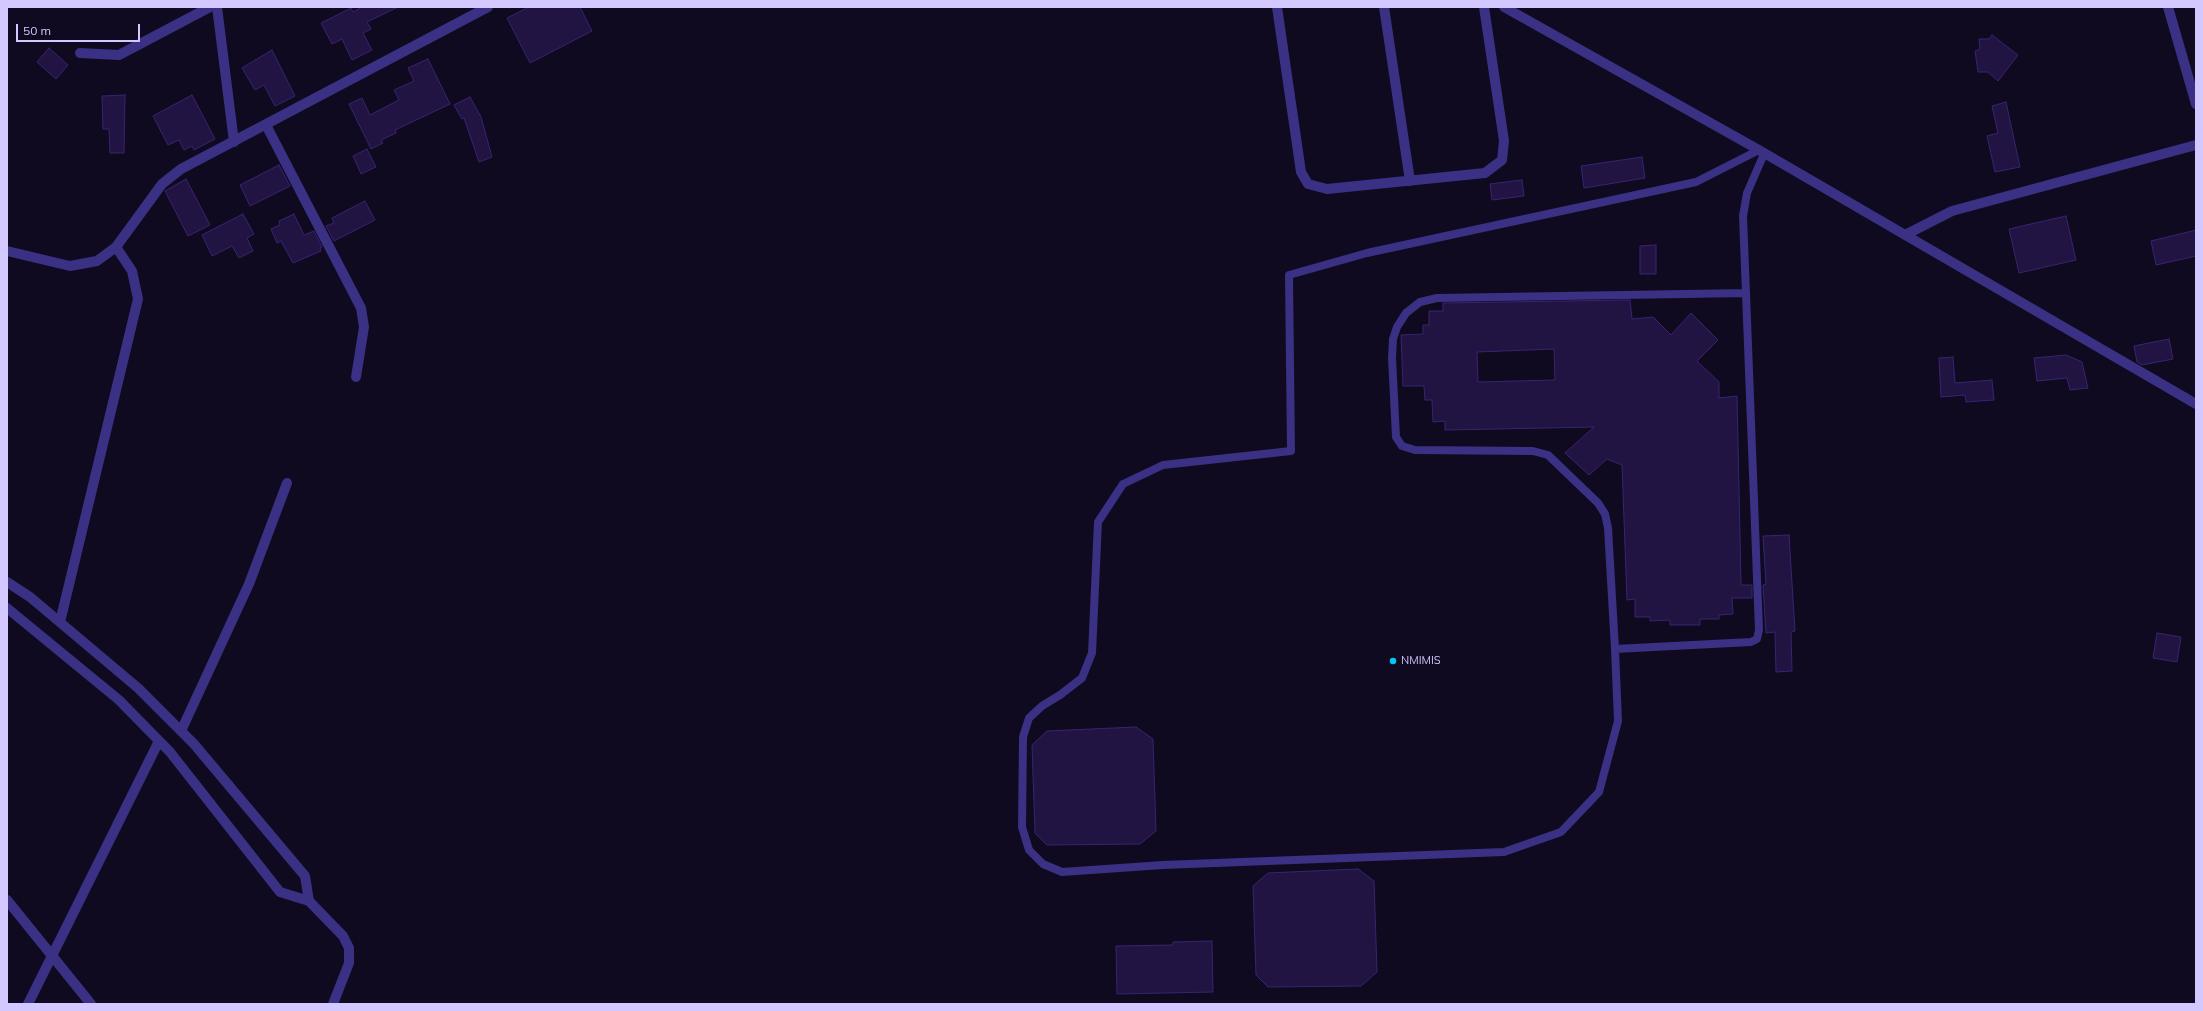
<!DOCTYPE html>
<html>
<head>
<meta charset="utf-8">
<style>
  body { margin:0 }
  #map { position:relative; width:2203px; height:1011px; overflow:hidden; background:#0f0a1f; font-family:Mulish,sans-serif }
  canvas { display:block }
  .frame { position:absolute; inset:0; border:8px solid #d3c8ff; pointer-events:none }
  .scale { position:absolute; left:16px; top:24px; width:124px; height:18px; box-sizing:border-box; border:2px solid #d3c8ff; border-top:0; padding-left:5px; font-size:12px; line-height:14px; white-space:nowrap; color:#d3c8ff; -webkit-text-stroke:3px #0f0a1f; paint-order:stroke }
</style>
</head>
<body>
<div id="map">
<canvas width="2203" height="1011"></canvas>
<div class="frame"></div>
<div class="scale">50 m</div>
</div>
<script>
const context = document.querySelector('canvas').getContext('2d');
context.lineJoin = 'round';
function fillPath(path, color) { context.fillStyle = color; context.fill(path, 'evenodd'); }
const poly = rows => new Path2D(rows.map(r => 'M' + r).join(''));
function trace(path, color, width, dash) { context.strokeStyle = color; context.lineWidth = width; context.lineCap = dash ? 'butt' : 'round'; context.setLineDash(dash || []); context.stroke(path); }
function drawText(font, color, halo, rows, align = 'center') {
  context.font = font + ' Mulish,sans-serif'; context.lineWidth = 4; context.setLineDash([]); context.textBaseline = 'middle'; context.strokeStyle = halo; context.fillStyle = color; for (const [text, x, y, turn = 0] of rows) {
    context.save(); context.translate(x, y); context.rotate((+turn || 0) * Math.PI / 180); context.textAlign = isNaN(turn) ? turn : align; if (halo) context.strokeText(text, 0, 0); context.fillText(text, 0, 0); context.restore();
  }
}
const building = poly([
  [362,7,398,7,367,22,371,29,363,33,372,50,352,60,342,39,332,44,321,23,351,8,353,12,362,7],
  [529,7,580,7,592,31,530,63,507,18,529,7],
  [1992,35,2018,55,1998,81,1988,72,1978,72,1975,51,1980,49,1979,39,1989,39,1992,35],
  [49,48,68,65,56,79,37,62,49,48],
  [272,50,295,96,275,106,264,85,255,90,242,68,272,50],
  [428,59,450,104,395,130,396,133,381,140,383,143,371,149,349,104,362,98,370,115,399,100,394,90,414,81,408,68,428,59],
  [125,95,124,153,110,153,109,129,103,129,102,96,125,95],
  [192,95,215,139,194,150,192,146,184,150,179,140,168,145,153,116,192,95],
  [470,97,481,117,492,157,479,162,464,118,462,119,454,105,470,97],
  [2006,102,2020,167,1995,172,1987,136,1998,133,1992,106,2006,102],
  [367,149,376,167,361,174,353,156,367,149],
  [1642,157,1645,178,1584,188,1581,166,1642,157],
  [279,165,290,186,250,206,240,185,279,165],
  [186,179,210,225,188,236,165,191,186,179],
  [1522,180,1524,196,1492,200,1490,184,1522,180],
  [365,201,375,220,334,241,326,226,334,223,332,218,365,201],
  [243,214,254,234,247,238,253,251,239,258,232,246,212,256,202,235,243,214],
  [294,214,304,235,314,231,322,247,320,248,321,251,293,263,281,241,277,243,271,229,280,225,279,221,294,214],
  [2066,216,2076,260,2019,273,2009,229,2066,216],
  [2196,230,2196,256,2156,265,2151,241,2196,230],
  [1656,245,1656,274,1640,274,1640,246,1656,245],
  [1630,300,1632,319,1653,317,1671,335,1691,313,1718,340,1697,361,1719,382,1719,398,1737,396,1741,585,1752,585,1752,598,1732,598,1733,614,1719,615,1719,619,1700,619,1700,625,1670,625,1670,620,1650,621,1650,617,1635,617,1635,599,1627,600,1622,465,1607,459,1589,475,1565,453,1594,427,1445,430,1445,421,1433,422,1432,400,1425,400,1424,386,1403,386,1401,335,1423,334,1423,325,1429,325,1429,311,1443,311,1443,303,1630,300],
  [1554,349,1555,380,1478,382,1477,352,1554,349],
  [2169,339,2173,359,2142,365,2137,362,2134,346,2169,339],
  [2066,355,2082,362,2088,388,2070,390,2067,378,2037,381,2034,358,2066,355],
  [1953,357,1955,383,1992,380,1994,400,1966,402,1965,395,1941,397,1939,358,1953,357],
  [1789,535,1795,631,1791,632,1792,671,1776,672,1775,632,1766,633,1763,585,1766,584,1763,536,1789,535],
  [2157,633,2181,637,2177,662,2153,658,2157,633],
  [1136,727,1153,739,1156,831,1140,844,1047,845,1035,833,1032,745,1047,731,1136,727],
  [1358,869,1374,881,1377,972,1361,986,1268,987,1256,975,1253,886,1268,873,1358,869],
  [1212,941,1213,992,1117,994,1116,946,1173,945,1173,942,1212,941]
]);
fillPath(building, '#211442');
trace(building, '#392471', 1);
trace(poly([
  [1746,293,1437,298,1420,302,1406,313,1397,327,1393,339,1392,358,1396,437,1402,446,1415,450,1533,451,1548,455,1598,503,1605,514,1608,528,1615,649,1618,721,1599,792,1561,832,1504,852,1163,865,1062,872,1043,864,1029,850,1022,827,1023,737,1029,718,1042,706,1060,695,1082,678,1092,653,1098,522,1123,484,1163,465,1291,451,1289,275,1367,253,1696,182,1759,150],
  [1615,649,1751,642,1757,639,1759,630,1743,216,1747,193,1764,154]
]), '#3a3084', 8);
trace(poly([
  [217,7,234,142],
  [1277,7,1301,172,1308,184,1327,189,1485,173,1502,160,1504,141,1484,7],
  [1384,7,1410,181],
  [1504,7,1759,150,2196,404],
  [2168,7,2196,104],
  [80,53,119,55,210,7],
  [266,125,361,308,364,327,356,377],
  [1905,235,1952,211,2196,145],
  [7,251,70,266,97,261,116,247,162,184,181,169,488,7],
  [7,582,30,597,138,688,194,744,305,876,309,901],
  [7,608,119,700,170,752,280,892,309,901,343,936,349,948,349,963,333,1004],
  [60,622,138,299,132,271,116,247],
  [181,731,249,584,287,483],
  [7,900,91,1004],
  [28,1004,159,741]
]), '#3a3084', 10);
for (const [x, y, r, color] of [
  [1393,661,4,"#00c7f3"]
]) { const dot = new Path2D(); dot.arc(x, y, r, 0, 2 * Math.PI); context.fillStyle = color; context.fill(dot); trace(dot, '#0f0a1f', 1.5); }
drawText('11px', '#d3c8ff', '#0f0a1f', [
  ["NMIMIS",1401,661]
], 'left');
</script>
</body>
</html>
